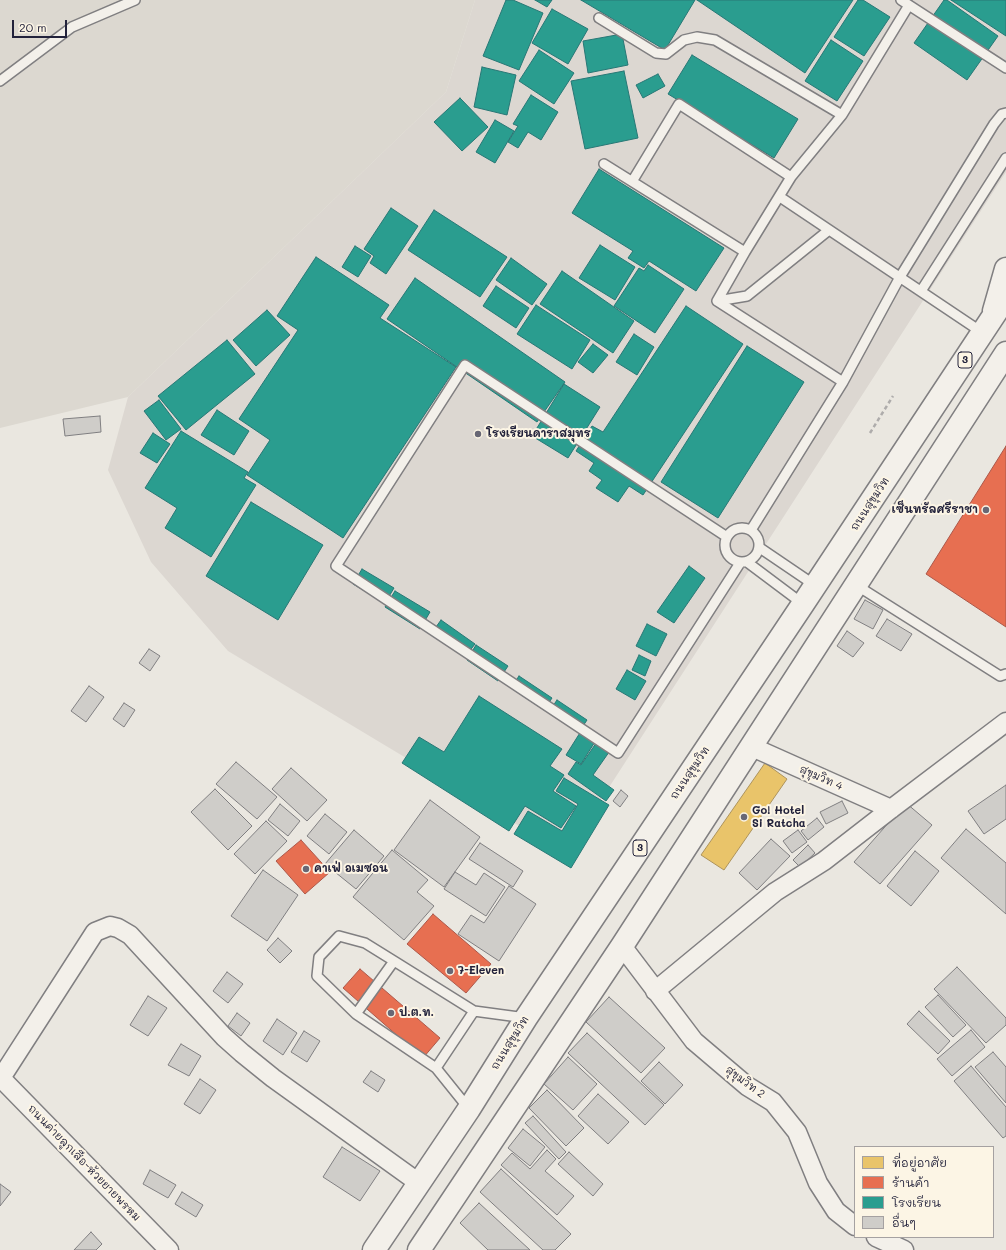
<!DOCTYPE html>
<html>
<head>
<meta charset="utf-8">
<style>
  body { margin:0 }
  #map { position:relative; width:1006px; height:1250px; overflow:hidden; background:#eae7e0; font-family:Mali,"Playpen Sans Thai",sans-serif }
  canvas { display:block }
  .legend { position:absolute; left:854px; top:1146px; width:140px; height:92px; box-sizing:border-box; background:#fcf5e5; border:1px solid #a5a1a1; margin:0; padding:5px 7px; list-style:none; font-size:12px; color:#22223b }
  .legend li { display:flex; align-items:center; gap:8px; height:20px }
  .legend b { width:20px; border:1px solid #a5a1a1 }
  .scale { position:absolute; left:12px; top:20px; width:55px; height:18px; box-sizing:border-box; border:2px solid #22223b; border-top:0; padding-left:5px; font-size:12px; line-height:14px; white-space:nowrap; color:#22223b; -webkit-text-stroke:3px #fcf5e5; paint-order:stroke }
</style>
</head>
<body>
<div id="map">
<canvas width="1006" height="1250"></canvas>
<ul class="legend">
<li><b style="height:11px;background:#e9c46a"></b>ที่อยู่อาศัย</li>
<li><b style="height:11px;background:#e76f51"></b>ร้านค้า</li>
<li><b style="height:11px;background:#2a9d8f"></b>โรงเรียน</li>
<li><b style="height:11px;background:#cfcdc9"></b>อื่นๆ</li>
</ul>
<div class="scale">20 m</div>
</div>
<script>
const context = document.querySelector('canvas').getContext('2d');
context.lineJoin = 'round';
function fillPath(path, color) { context.fillStyle = color; context.fill(path, 'evenodd'); }
const poly = rows => new Path2D(rows.map(r => 'M' + r).join(''));
function trace(path, color, width, dash) { context.strokeStyle = color; context.lineWidth = width; context.lineCap = dash ? 'butt' : 'round'; context.setLineDash(dash || []); context.stroke(path); }
function drawText(font, color, halo, rows, align = 'center') {
  context.font = font + ' Mali,"Playpen Sans Thai",sans-serif'; context.lineWidth = 4; context.setLineDash([]); context.textBaseline = 'middle'; context.strokeStyle = halo; context.fillStyle = color; for (const [text, x, y, turn = 0] of rows) {
    context.save(); context.translate(x, y); context.rotate((+turn || 0) * Math.PI / 180); context.textAlign = isNaN(turn) ? turn : align; if (halo) context.strokeText(text, 0, 0); context.fillText(text, 0, 0); context.restore();
  }
}
fillPath(poly([
  [475,0,1006,0,1006,172,566,854,228,651,151,562,108,470,128,397,446,92]
]), '#dcd7d1');
fillPath(poly([
  [0,0,475,0,446,92,128,397,0,428]
]), '#dcd8d0');
const homes = poly([
  [765,763,787,779,724,870,701,855,765,763]
]);
fillPath(homes, '#e9c46a');
trace(homes, '#ad935c', 1);
const shops = poly([
  [1006,446,1006,627,926,574,1006,446],
  [301,840,330,872,305,894,276,861,301,840],
  [433,914,491,964,466,993,407,944,433,914],
  [360,969,440,1038,423,1058,343,988,360,969]
]);
fillPath(shops, '#e76f51');
trace(shops, '#ac584a', 1);
const schools = poly([
  [506,0,513,0,543,13,519,70,483,56,506,0],
  [535,0,552,0,547,7,535,0],
  [581,0,695,0,665,50,581,0],
  [697,0,853,0,805,73,697,0],
  [858,0,863,0,890,17,864,56,834,37,858,0],
  [944,0,947,0,998,36,967,80,914,43,944,0],
  [951,0,1006,0,1006,36,951,0],
  [552,9,588,29,568,64,532,43,552,9],
  [622,34,628,65,588,73,583,41,622,34],
  [831,40,863,61,837,101,805,81,831,40],
  [539,50,574,73,554,104,519,81,539,50],
  [692,55,798,119,774,158,668,94,692,55],
  [482,67,516,75,507,115,474,107,482,67],
  [624,71,638,138,585,149,571,81,624,71],
  [658,74,665,86,643,98,636,85,658,74],
  [531,95,558,112,541,140,528,132,518,148,508,142,518,126,513,124,531,95],
  [460,98,488,127,462,151,434,122,460,98],
  [495,120,514,131,495,163,476,152,495,120],
  [599,169,724,248,696,291,649,261,644,268,628,258,633,251,572,213,599,169],
  [391,208,418,226,386,274,370,263,374,256,364,249,391,208],
  [434,210,507,257,480,297,408,250,434,210],
  [600,245,635,267,615,300,579,278,600,245],
  [355,246,371,256,358,277,342,267,355,246],
  [316,257,389,305,380,318,456,367,343,538,247,475,270,440,239,419,298,330,277,316,316,257],
  [511,258,547,284,532,305,496,280,511,258],
  [648,265,684,289,655,333,614,306,639,268,644,271,648,265],
  [562,271,634,321,613,353,540,304,562,271],
  [415,278,565,382,537,422,387,319,415,278],
  [496,286,529,308,516,328,483,306,496,286],
  [536,305,590,340,572,369,517,334,536,305],
  [686,306,743,344,643,495,629,486,618,502,596,488,602,480,589,471,594,463,576,451,592,426,603,432,686,306],
  [267,310,290,335,256,366,233,340,267,310],
  [634,334,654,347,637,375,616,362,634,334],
  [227,340,255,374,186,430,158,396,227,340],
  [593,344,608,355,593,373,578,362,593,344],
  [747,346,804,382,718,518,661,482,747,346],
  [564,384,600,407,568,458,532,436,564,384],
  [159,400,181,429,166,440,144,411,159,400],
  [217,410,249,431,234,455,201,435,217,410],
  [181,431,248,472,244,478,256,485,211,557,165,528,177,508,145,488,181,431],
  [153,433,170,444,157,463,140,453,153,433],
  [251,502,323,545,278,620,206,576,251,502],
  [689,566,705,578,674,623,657,612,689,566],
  [362,569,394,588,385,603,353,584,362,569],
  [395,591,430,612,420,629,385,607,395,591],
  [441,620,475,644,465,657,431,634,441,620],
  [647,624,667,634,656,656,636,646,647,624],
  [476,645,508,666,498,681,467,660,476,645],
  [639,655,651,661,645,676,632,670,639,655],
  [627,670,646,681,635,700,616,689,627,670],
  [519,676,552,698,544,710,511,688,519,676],
  [479,696,562,749,550,766,564,775,553,791,576,806,561,828,525,806,509,831,402,763,419,737,444,752,479,696],
  [557,700,587,720,579,732,549,712,557,700],
  [583,728,598,737,581,764,566,755,583,728],
  [601,736,614,745,593,775,614,790,606,801,568,774,576,762,581,765,601,736],
  [564,778,609,805,571,868,514,834,528,811,562,831,578,804,556,791,564,778]
]);
fillPath(schools, '#2a9d8f');
trace(schools, '#287876', 1);
const building = poly([
  [100,416,101,432,65,436,63,419,100,416],
  [865,600,883,610,873,629,854,619,865,600],
  [887,619,912,634,901,651,876,636,887,619],
  [847,631,864,643,853,657,837,646,847,631],
  [149,649,160,656,150,671,139,663,149,649],
  [89,686,104,697,86,722,71,711,89,686],
  [124,703,135,710,124,727,113,719,124,703],
  [236,762,277,797,257,819,216,784,236,762],
  [291,768,327,800,307,821,272,789,291,768],
  [1006,785,1006,819,984,834,968,811,1006,785],
  [215,789,252,826,228,850,191,812,215,789],
  [621,790,628,796,620,807,613,801,621,790],
  [430,800,480,837,444,887,394,850,430,800],
  [842,801,848,813,826,824,820,812,842,801],
  [906,803,932,825,880,884,854,862,906,803],
  [280,804,300,821,288,836,268,820,280,804],
  [325,814,347,832,329,854,307,836,325,814],
  [817,818,824,827,808,840,801,831,817,818],
  [266,821,287,841,255,874,234,854,266,821],
  [966,829,1006,863,1006,914,941,858,966,829],
  [354,830,384,856,356,889,325,864,354,830],
  [798,830,807,842,792,853,783,841,798,830],
  [771,839,790,856,757,890,739,873,771,839],
  [480,843,523,871,513,887,469,859,480,843],
  [808,845,815,853,800,867,793,860,808,845],
  [392,850,428,880,417,892,434,906,404,940,353,897,392,850],
  [915,851,939,871,911,906,887,886,915,851],
  [263,870,298,895,267,941,231,916,263,870],
  [455,872,476,885,484,873,505,887,486,916,444,889,455,872],
  [509,886,536,904,499,961,458,934,471,915,484,923,509,886],
  [278,938,292,951,280,963,267,950,278,938],
  [957,967,1006,1018,1006,1025,986,1043,934,989,957,967],
  [227,972,243,984,228,1003,213,991,227,972],
  [938,995,966,1025,953,1037,925,1007,938,995],
  [148,996,167,1008,148,1036,130,1025,148,996],
  [609,997,665,1048,641,1073,586,1022,609,997],
  [919,1011,950,1041,938,1054,907,1024,919,1011],
  [237,1013,250,1023,241,1036,228,1026,237,1013],
  [277,1019,297,1033,283,1055,263,1041,277,1019],
  [971,1030,985,1047,952,1076,937,1059,971,1030],
  [304,1031,320,1041,307,1062,291,1052,304,1031],
  [587,1033,664,1105,645,1125,568,1053,587,1033],
  [181,1044,201,1056,189,1076,168,1065,181,1044],
  [993,1052,1006,1067,1006,1103,975,1067,993,1052],
  [568,1057,597,1084,573,1110,544,1084,568,1057],
  [659,1062,683,1085,665,1104,641,1081,659,1062],
  [971,1066,1006,1107,1006,1136,1003,1138,954,1081,971,1066],
  [371,1071,385,1080,378,1092,363,1082,371,1071],
  [200,1079,216,1090,200,1114,184,1104,200,1079],
  [547,1090,584,1128,566,1146,529,1108,547,1090],
  [598,1094,629,1122,608,1144,578,1116,598,1094],
  [533,1116,566,1152,559,1159,525,1123,533,1116],
  [523,1129,545,1147,530,1166,508,1148,523,1129],
  [342,1147,380,1171,360,1201,323,1177,342,1147],
  [547,1150,556,1159,545,1171,574,1196,557,1215,501,1165,512,1153,530,1169,547,1150],
  [569,1152,603,1184,593,1196,558,1164,569,1152],
  [501,1169,571,1234,555,1250,543,1250,480,1192,501,1169],
  [150,1170,176,1185,168,1198,143,1184,150,1170],
  [0,1184,11,1192,0,1206,0,1184],
  [182,1192,203,1205,196,1217,175,1204,182,1192],
  [479,1203,530,1250,488,1250,460,1223,479,1203],
  [91,1232,102,1244,96,1250,74,1250,91,1232]
]);
fillPath(building, '#cfcdc9');
trace(building, '#807f81', 1);
const lane = poly([
  [901,0,1006,68],
  [599,18,656,53,666,54,684,40,697,37,715,40,842,115],
  [0,81,72,27,135,0],
  [604,164,745,252,791,177,842,115,909,5],
  [633,180,679,104,791,177],
  [780,197,983,333],
  [745,252,717,301,747,296,829,230],
  [921,291,1006,158],
  [717,301,843,382],
  '725 545a17 17 0 1 1 34 0a17 17 0 1 1-34 0Z',
  [751,530,843,382,900,277,994,124,1002,114,1006,113],
  [727,537,465,365,336,566,618,753,740,563],
  [760,548,816,586],
  [747,562,803,604],
  [856,585,1000,676,1006,674],
  [356,1014,317,976,319,957,339,936,365,943,394,961],
  [436,1068,474,1011],
  [469,1109,436,1068,356,1014,394,961,474,1011,526,1018]
]);
const street = poly([
  [752,747,891,809],
  [622,946,694,1041,747,1086,773,1102,797,1132,818,1183,836,1211,855,1226],
  [655,991,775,892,824,861,891,809,1006,722],
  [0,1077,169,1250],
  [1,1078,95,932,110,926,118,928,130,935,224,1037,242,1053,273,1078,419,1183],
  [876,1237,904,1250]
]);
const highway = poly([
  [994,311,1006,269],
  [374,1250,469,1109,526,1018,803,604,1006,297],
  [419,1250,622,946,1006,353]
]);
trace(lane, '#807f81', 12);
trace(street, '#807f81', 21);
trace(highway, '#807f81', 25);
trace(poly([
  [870,433,893,396]
]), '#aeacab', 2.5, [4, 3]);
trace(lane, '#f3f0ea', 9);
trace(street, '#f3f0ea', 18);
trace(highway, '#f3f0ea', 22);
for (const [x, y, r, color] of [
  [478,434,4,"#686775"],
  [986,510,4,"#686775"],
  [744,817,4,"#686775"],
  [306,869,4,"#686775"],
  [450,971,4,"#686775"],
  [391,1013,4,"#686775"]
]) { const dot = new Path2D(); dot.arc(x, y, r, 0, 2 * Math.PI); context.fillStyle = color; context.fill(dot); trace(dot, '#fcf5e5', 1.5); }
for (const [x, y, w] of [
  [965,360,14],
  [640,848,14]
]) { const box = new Path2D(); box.roundRect(x - w / 2, y - 8, w, 16, 3); context.fillStyle = '#fcf5e5'; context.fill(box); trace(box, '#22223b', 1); }
drawText('bold 10px', '#22223b', null, [
  ["3",965,360],
  ["3",640,848]
]);
drawText('bold 11px', '#22223b', '#fcf5e5', [
  ["โรงเรียนดาราสมุทร",486,434],
  ["เซ็นทรัลศรีราชา",978,510,"right"],
  ["Go! Hotel",752,811],
  ["Si Ratcha",752,824],
  ["คาเฟ่ อเมซอน",314,869],
  ["7-Eleven",458,971],
  ["ป.ต.ท.",399,1013]
], 'left');
drawText('11px', '#22223b', '#fcf5e5', [
  ["ถนนสุขุมวิท",870,504,-57],
  ["ถนนสุขุมวิท",690,773,-56],
  ["สุขุมวิท 4",821,778,24],
  ["ถนนสุขุมวิท",510,1043,-58],
  ["สุขุมวิท 2",745,1082,36],
  ["ถนนค่ายลูกเสึอ-ห้วยยายพรหม",84,1163,46]
]);
</script>
</body>
</html>
